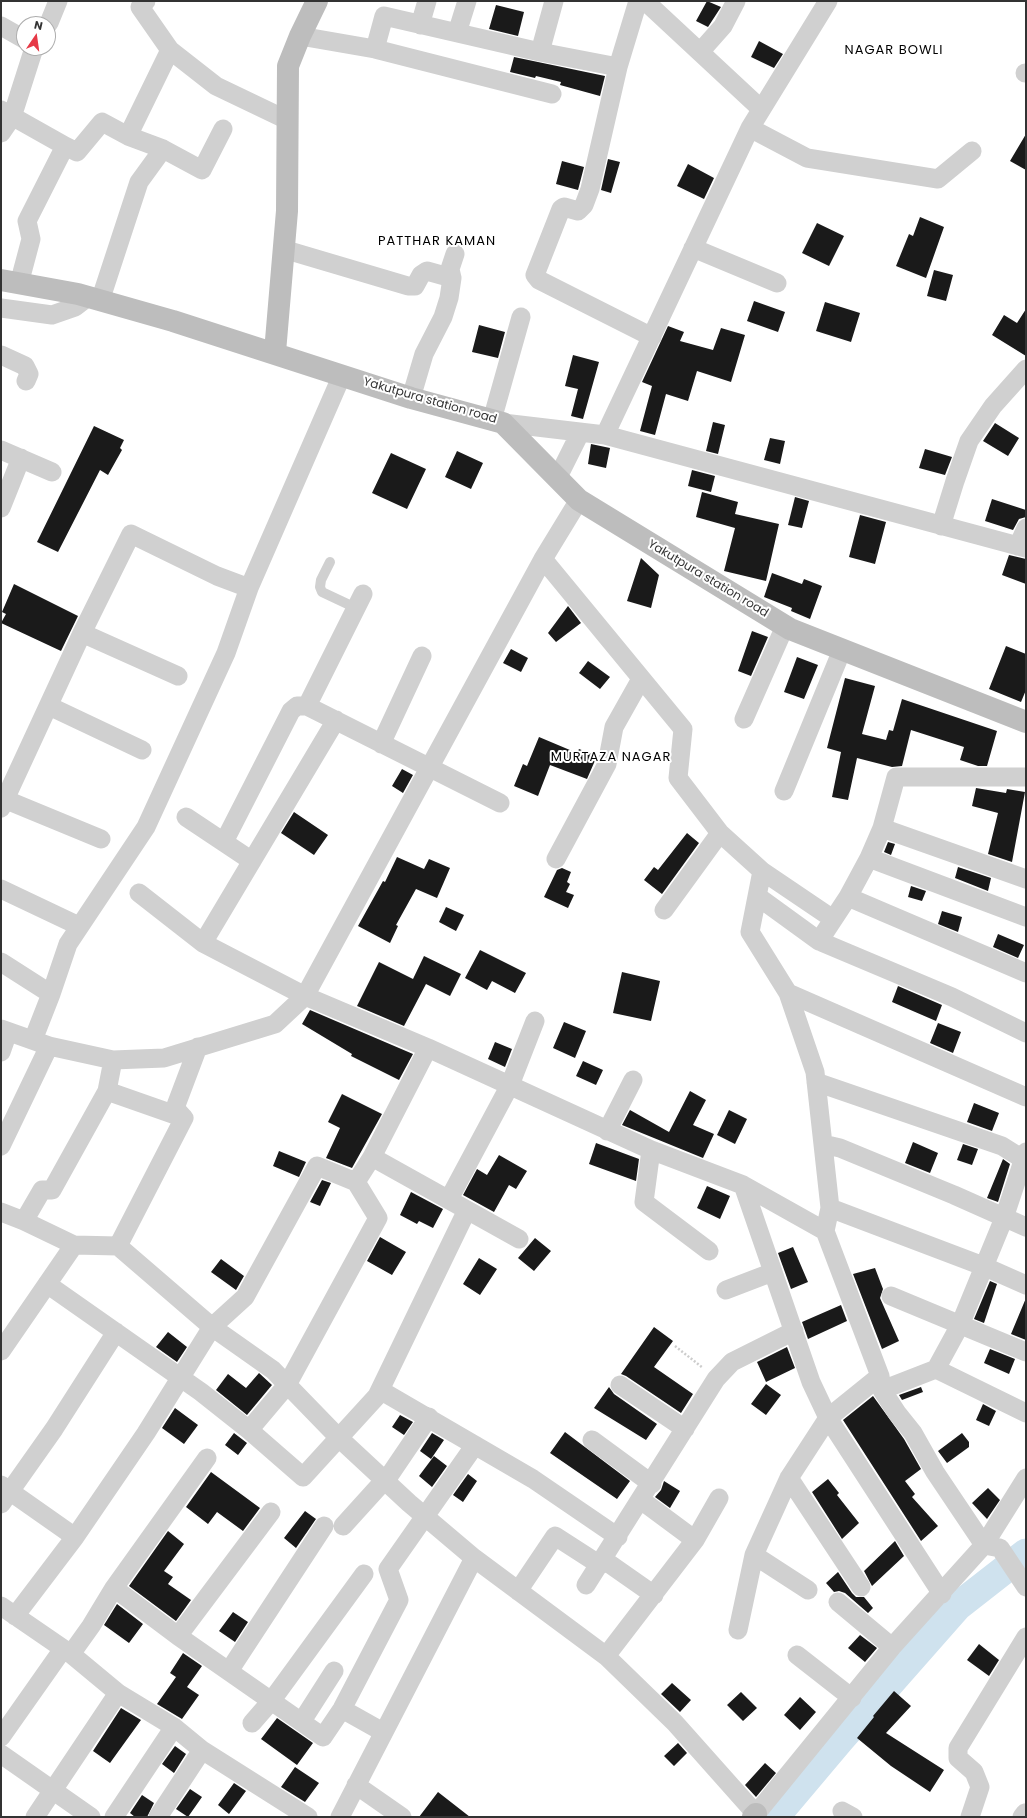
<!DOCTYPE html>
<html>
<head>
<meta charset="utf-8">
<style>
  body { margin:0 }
  #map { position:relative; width:1027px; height:1818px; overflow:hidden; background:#fff; font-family:Poppins,sans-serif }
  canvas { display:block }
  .frame { position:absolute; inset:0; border:2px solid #333; pointer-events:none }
  .north { position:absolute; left:16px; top:16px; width:40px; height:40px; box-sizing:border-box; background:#fff; border:1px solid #adadad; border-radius:50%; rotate:13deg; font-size:11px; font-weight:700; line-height:16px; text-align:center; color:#333 }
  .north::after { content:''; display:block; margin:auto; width:14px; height:18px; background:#e63946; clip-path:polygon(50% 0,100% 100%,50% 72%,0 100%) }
</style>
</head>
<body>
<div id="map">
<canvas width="1027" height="1818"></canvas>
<div class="frame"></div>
<div class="north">N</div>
</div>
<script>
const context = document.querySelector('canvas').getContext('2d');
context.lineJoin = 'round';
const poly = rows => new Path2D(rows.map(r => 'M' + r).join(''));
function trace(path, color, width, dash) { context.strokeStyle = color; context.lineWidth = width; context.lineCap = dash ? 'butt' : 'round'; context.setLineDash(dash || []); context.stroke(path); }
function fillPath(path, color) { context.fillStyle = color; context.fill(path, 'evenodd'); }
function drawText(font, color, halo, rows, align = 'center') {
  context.font = font + ' Poppins,sans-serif'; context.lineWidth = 4; context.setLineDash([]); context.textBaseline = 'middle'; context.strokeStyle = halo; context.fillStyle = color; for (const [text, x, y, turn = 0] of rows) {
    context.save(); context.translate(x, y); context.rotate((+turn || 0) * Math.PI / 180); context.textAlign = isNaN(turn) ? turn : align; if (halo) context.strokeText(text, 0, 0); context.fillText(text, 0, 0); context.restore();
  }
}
trace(poly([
  [775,1817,840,1740,958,1606,1026,1553]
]), '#cfe2ee', 29);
fillPath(poly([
  [707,1,721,7,708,27,696,21],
  [496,5,524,12,518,36,489,29],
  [759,41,783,54,774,68,751,57],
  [514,57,605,76,600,96,560,85,561,82,536,76,535,78,510,72],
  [1026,134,1026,170,1010,161],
  [608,159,620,162,611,193,601,190],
  [562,161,584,167,578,190,556,184],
  [688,164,714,178,704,199,677,186],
  [920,217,944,227,926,278,896,266,909,234,913,236],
  [817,223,844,236,829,266,802,253],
  [934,270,953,275,946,301,927,296],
  [754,301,785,312,778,332,747,321],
  [825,302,860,313,851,342,816,331],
  [1026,309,1026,356,992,335,1004,315,1017,323],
  [479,325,505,332,498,358,472,352],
  [668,326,684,332,680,341,713,350,721,328,745,335,731,382,697,371,688,401,666,394,655,435,640,431,652,386,642,382],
  [573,355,599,362,583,419,571,416,578,389,565,386],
  [713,422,725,425,718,454,706,451],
  [995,423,1019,438,1008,456,983,441],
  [94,426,124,440,120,448,122,450,108,475,100,470,58,552,37,542],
  [770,438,785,441,780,464,764,460],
  [591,444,610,448,606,468,588,464],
  [925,449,952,457,945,475,919,468],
  [457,451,483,463,471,489,445,477],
  [391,453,426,469,407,509,372,493],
  [692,470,715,476,711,492,688,486],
  [702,492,738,502,735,514,779,524,766,581,724,571,735,528,696,517],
  [795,497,809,501,802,528,788,525],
  [992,499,1026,510,1026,517,1019,519,1013,530,985,521],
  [860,515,886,522,875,564,849,557],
  [1009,555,1026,559,1026,584,1002,575],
  [641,558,659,575,651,608,627,601],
  [772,573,802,584,804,579,822,586,810,619,791,611,792,608,764,597],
  [14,584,78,616,61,651,1,623,6,614,2,612],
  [568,606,581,623,556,642,548,633],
  [752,631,768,637,751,676,738,671],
  [1006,646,1026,654,1026,690,1021,702,989,689],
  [511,649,528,658,521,672,503,663],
  [797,657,818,665,804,699,784,692],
  [588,661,610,677,600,689,579,673],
  [845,678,875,686,862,734,886,740,889,730,893,731,902,699,997,731,987,766,978,766,960,760,964,747,911,730,902,766,892,767,857,758,848,800,832,797,841,752,827,748],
  [539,737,577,753,579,749,597,756,587,779,550,765,538,796,514,786,523,764,527,766],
  [402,769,413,775,403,793,392,786],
  [976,788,1006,793,1007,789,1025,792,1012,862,988,854,998,813,972,806],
  [294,812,328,835,314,855,281,833],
  [687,833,699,843,662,894,644,880,654,867,658,870],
  [888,842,895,844,891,855,884,852],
  [397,857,424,869,429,859,450,868,437,898,416,889,396,925,398,926,390,943,358,926,383,881,385,882],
  [958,867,991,878,988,891,955,878],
  [562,868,571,872,567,882,570,884,566,892,574,895,568,908,544,897,557,870],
  [911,886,926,891,922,901,908,897],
  [446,907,464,915,456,931,439,922],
  [942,911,962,917,958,932,938,924],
  [998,934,1024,945,1018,958,993,947],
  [480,950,526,973,515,993,492,981,487,990,465,978],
  [424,956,461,974,450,996,426,984,404,1026,357,1006,379,962,413,979],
  [622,972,660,981,651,1021,613,1013],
  [898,986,942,1005,936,1021,892,1002],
  [310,1010,413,1054,399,1080,351,1056,352,1054,302,1024],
  [564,1022,586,1031,575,1058,553,1048],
  [938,1023,961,1032,953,1053,930,1043],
  [495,1042,512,1049,505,1067,488,1059],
  [583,1061,603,1070,596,1085,576,1076],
  [690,1091,706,1100,693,1125,714,1134,703,1158,622,1125,630,1110,669,1132],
  [342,1094,382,1114,352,1168,326,1158,340,1128,328,1122],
  [974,1103,999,1113,992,1131,967,1122],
  [729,1110,747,1119,735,1144,717,1135],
  [913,1142,938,1153,930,1173,905,1163],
  [596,1143,639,1159,636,1181,589,1164],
  [963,1144,978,1149,972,1165,957,1160],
  [279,1151,306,1162,299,1177,273,1166],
  [499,1155,527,1171,516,1189,509,1185,494,1212,463,1195,477,1169,487,1175],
  [1003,1159,1010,1164,998,1202,987,1198],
  [322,1180,331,1183,320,1206,310,1202],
  [707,1186,730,1196,720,1219,697,1208],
  [411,1192,443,1209,433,1228,419,1221,417,1224,400,1215],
  [380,1237,406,1252,392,1275,367,1261],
  [535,1238,551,1251,534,1271,518,1258],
  [793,1247,808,1282,791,1289,778,1253],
  [479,1258,497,1269,480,1295,463,1284],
  [221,1259,244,1276,236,1290,211,1272],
  [875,1268,883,1289,880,1298,899,1341,882,1349,853,1274],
  [990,1281,997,1284,984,1323,974,1319],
  [1026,1298,1026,1340,1011,1334],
  [841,1305,847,1321,808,1339,802,1322],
  [654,1327,673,1341,654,1367,693,1394,681,1413,626,1376,621,1374],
  [168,1332,187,1347,177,1362,156,1347],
  [787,1347,795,1368,766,1382,757,1362],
  [990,1349,1015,1359,1009,1374,984,1363],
  [259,1373,272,1385,247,1415,216,1390,228,1374,246,1388],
  [766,1384,781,1395,766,1415,751,1404],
  [609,1387,614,1394,657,1424,646,1440,594,1408],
  [921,1387,923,1392,902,1400,899,1395],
  [873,1396,904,1439,921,1469,905,1481,915,1494,912,1497,938,1526,921,1541,843,1420],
  [983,1404,996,1411,989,1426,976,1420],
  [175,1408,198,1425,184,1444,162,1428],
  [400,1415,413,1422,404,1435,392,1427],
  [565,1432,630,1481,617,1499,550,1453],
  [234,1433,247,1443,238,1455,225,1445],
  [432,1433,444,1440,431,1459,420,1451],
  [962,1433,969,1442,969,1447,947,1463,938,1451],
  [434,1456,447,1466,432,1487,419,1476],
  [211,1472,260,1508,243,1531,217,1512,208,1524,186,1507],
  [468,1474,477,1481,463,1502,453,1495],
  [828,1479,839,1493,837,1495,859,1523,842,1539,812,1492],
  [664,1481,680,1491,670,1508,655,1497,661,1490],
  [988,1488,1000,1500,987,1519,972,1503],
  [305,1511,316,1519,296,1548,284,1538],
  [168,1531,184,1544,164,1571,173,1577,168,1584,191,1600,176,1621,129,1586],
  [895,1541,904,1556,872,1586,864,1571],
  [838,1572,852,1593,856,1597,864,1597,873,1608,868,1613,845,1593,839,1591,834,1592,826,1583],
  [117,1604,143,1624,129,1643,104,1625],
  [233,1612,248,1622,235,1642,219,1631],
  [860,1635,877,1648,865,1662,848,1648],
  [979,1644,999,1660,989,1676,967,1660],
  [183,1653,202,1666,187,1687,199,1695,182,1719,157,1704,176,1677,170,1673],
  [672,1683,691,1700,680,1712,661,1694],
  [894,1691,911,1706,886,1733,944,1770,930,1792,891,1766,857,1738,874,1717,873,1716],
  [741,1692,757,1708,743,1721,727,1705],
  [800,1697,816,1712,800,1730,784,1715],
  [121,1708,141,1720,110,1763,93,1751],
  [277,1718,313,1743,297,1765,261,1739],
  [678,1743,687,1753,674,1766,664,1756],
  [175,1746,186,1754,174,1773,162,1764],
  [765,1763,776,1773,756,1797,745,1785],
  [295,1767,319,1783,305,1802,281,1787],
  [234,1783,246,1791,229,1814,218,1805],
  [190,1789,202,1797,188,1817,176,1809],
  [438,1792,470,1817,419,1817],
  [142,1795,154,1803,147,1817,135,1817,130,1813]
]), '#1a1a1a');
trace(poly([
  [675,1346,703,1368]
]), '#cdcdcd', 2.5, [2, 2]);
trace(poly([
  [330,562,321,580,320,587,322,592,356,608]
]), '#d0d0d0', 10);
trace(poly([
  [146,1,140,7,170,50,216,86,287,120],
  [645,1,760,108],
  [49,23,58,1],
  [420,25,427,1],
  [1,26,24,39],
  [457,33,467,1],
  [300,36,375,49,384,16,540,52,618,67,638,1],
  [375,49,552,94],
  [540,52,554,1],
  [700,52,723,26,736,1],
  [618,67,590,189,584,205,578,211,564,207,561,209,535,275,539,280,652,337],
  [1025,73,1026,73],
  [1,110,65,146,77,152,102,122,128,136,170,50],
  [750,128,807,158,938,179,972,151],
  [1,133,12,117,34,48],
  [128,136,163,149,202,170,223,129],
  [693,248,777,283],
  [283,249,408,286,415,286,421,275,427,271,452,278],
  [19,284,31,239,27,221,65,146],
  [100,301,139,182,163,149],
  [1,308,52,315,75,307,88,297],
  [1,355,25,366,29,374,26,381],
  [411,398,424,354,443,317,449,298,452,278,450,269,455,254],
  [492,420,521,317],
  [503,423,605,435,1026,548],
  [605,435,750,128,828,1],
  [1,450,52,472],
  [558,477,580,433],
  [1,508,21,458],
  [941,526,955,481,969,441,993,406,1026,369],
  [1018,546,1026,528],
  [543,559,683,729,678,778,720,833,762,871,750,932,788,993,815,1072,830,1208,825,1231,880,1376,882,1390,897,1413,913,1433,935,1472,984,1545,1000,1548,1026,1587],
  [82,633,178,676],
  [49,706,142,750],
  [307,706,500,803],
  [744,719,785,626],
  [381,744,422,656],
  [784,791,842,650],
  [4,799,101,839],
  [1,808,82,633,131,534,217,576,249,588],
  [186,817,252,861],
  [882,828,1026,879],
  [224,842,291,711,297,706,307,706,363,594],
  [869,858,1026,917],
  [556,859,607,764,614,727,641,679],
  [762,871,833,919],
  [1,889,79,926],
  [139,893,203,943,305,996,428,1048,651,1150,743,1185,825,1231],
  [757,896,819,941,952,997,1026,1033],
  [848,897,1026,973],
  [664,910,720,833],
  [819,941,848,897,869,858,882,828,896,777,1026,777],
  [203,943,336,720],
  [1,962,51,994],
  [788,993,1026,1097],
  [1,1029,49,1046,113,1060,164,1058,275,1024,305,996,543,559,579,500],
  [33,1040,51,994,68,944,146,827,226,653,249,588,342,375],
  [1,1052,8,1032],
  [816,1082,1002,1146,1026,1161],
  [107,1091,184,1118],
  [607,1131,633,1080],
  [823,1144,840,1148,954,1195,1026,1227],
  [1,1146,49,1046],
  [651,1150,644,1202,709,1251],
  [372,1157,519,1239],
  [743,1185,811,1382,828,1418,942,1594],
  [449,1199,510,1085,535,1021],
  [830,1208,983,1266,1026,1285],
  [1,1212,24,1221,74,1245,118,1246,212,1327,273,1370,339,1438,409,1503,474,1558,606,1656,675,1723,756,1814,892,1647,984,1545,1026,1478],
  [24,1221,42,1190,52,1190,107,1091,113,1060],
  [118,1246,184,1118,175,1108,198,1047],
  [47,1284,201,1392,249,1430,303,1477,377,1396,467,1210],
  [726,1290,773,1272],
  [891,1296,1026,1352],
  [1,1351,74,1245],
  [936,1369,1026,1413],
  [620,1385,685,1429],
  [380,1390,533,1479,618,1537],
  [882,1390,936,1369,960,1325,1004,1218,1026,1152],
  [249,1430,287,1385,378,1218,356,1182],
  [592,1440,652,1484],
  [789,1478,861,1587],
  [1,1485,75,1537],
  [641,1500,695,1540],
  [1,1504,54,1429,116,1332],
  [343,1526,391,1473,429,1417],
  [754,1555,808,1590],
  [604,1560,654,1595],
  [586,1585,716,1379,732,1362,794,1331],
  [114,1588,178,1636,323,1737,342,1709,399,1600,388,1569,475,1445],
  [518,1591,555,1536,600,1565],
  [838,1602,892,1647],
  [1,1606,71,1654,118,1693,174,1727,202,1750,308,1817],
  [15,1616,75,1537,146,1433,212,1327,245,1297,317,1166,356,1182,372,1157,428,1048],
  [738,1630,754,1555,789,1478,828,1418,880,1376],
  [178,1636,271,1512],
  [71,1654,91,1626,114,1588,207,1458],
  [797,1655,852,1698],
  [606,1656,695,1540,719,1498],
  [229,1671,324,1526],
  [342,1709,383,1732],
  [302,1721,334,1671],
  [252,1723,272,1700,364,1574],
  [1,1737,63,1649],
  [1,1754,91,1817],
  [356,1785,402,1817],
  [842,1811,853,1817],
  [35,1817,118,1693],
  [114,1817,174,1727],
  [158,1817,202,1750],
  [340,1817,474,1558],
  [970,1817,980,1787,974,1772,958,1758,958,1748,1026,1637],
  [1022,1817,1025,1813]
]), '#d0d0d0', 19);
trace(poly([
  [1,280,78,294,173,321,411,398,503,423,579,500,790,629,1026,722],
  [275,352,287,211,288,66,300,36,317,1],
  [753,1817,756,1814]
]), '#bdbdbd', 22);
drawText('12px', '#333', '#fff', [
  ["Yakutpura station road",430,401,16],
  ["Yakutpura station road",708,579,31]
]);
context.letterSpacing = '1px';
drawText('13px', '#000', '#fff', [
  ["NAGAR BOWLI",894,51],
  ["PATTHAR KAMAN",437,242],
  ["MURTAZA NAGAR",611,758]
]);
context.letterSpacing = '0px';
</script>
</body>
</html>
